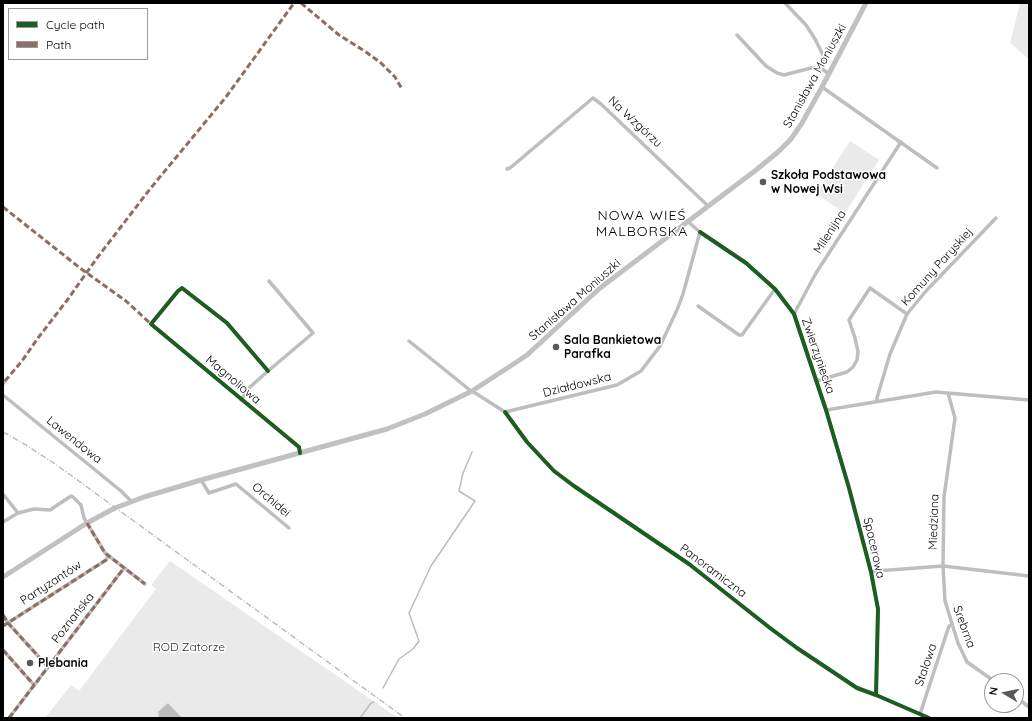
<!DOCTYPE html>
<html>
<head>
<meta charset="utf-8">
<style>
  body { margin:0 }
  #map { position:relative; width:1032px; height:721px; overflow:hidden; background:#fff; font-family:Quicksand,sans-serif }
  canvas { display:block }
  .frame { position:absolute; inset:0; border:4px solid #000; pointer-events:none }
  .legend { position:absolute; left:8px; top:8px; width:140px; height:52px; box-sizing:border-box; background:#fff; border:1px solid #999; margin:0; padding:5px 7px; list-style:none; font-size:12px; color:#000 }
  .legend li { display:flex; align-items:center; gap:8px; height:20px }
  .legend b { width:20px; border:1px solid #999 }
  .north { position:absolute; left:984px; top:673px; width:40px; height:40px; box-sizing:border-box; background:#fff; border:1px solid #999; border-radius:50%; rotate:280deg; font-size:11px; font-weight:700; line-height:16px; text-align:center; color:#000 }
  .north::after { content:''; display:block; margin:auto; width:14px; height:18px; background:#595959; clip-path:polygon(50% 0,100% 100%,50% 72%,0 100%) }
</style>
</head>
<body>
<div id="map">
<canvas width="1032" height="721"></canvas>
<div class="frame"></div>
<ul class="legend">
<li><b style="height:5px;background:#1b5e20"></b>Cycle path</li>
<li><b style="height:5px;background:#8d6e63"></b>Path</li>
</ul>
<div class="north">N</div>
</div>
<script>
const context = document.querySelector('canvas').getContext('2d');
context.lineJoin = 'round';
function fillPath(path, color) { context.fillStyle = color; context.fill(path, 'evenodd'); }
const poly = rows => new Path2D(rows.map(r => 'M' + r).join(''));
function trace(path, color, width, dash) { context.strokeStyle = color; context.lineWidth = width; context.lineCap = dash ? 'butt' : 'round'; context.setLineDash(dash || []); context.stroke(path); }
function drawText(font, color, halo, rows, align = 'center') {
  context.font = font + ' Quicksand,sans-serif'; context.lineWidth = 3; context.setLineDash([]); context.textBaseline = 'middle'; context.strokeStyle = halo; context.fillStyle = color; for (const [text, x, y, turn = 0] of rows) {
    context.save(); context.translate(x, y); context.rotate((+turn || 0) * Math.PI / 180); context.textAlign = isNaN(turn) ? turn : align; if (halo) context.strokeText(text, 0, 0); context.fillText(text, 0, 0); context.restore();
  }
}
fillPath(poly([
  [1020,3,1029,3,1029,59,1010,43],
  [850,141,879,160,845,213,816,194],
  [170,561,398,718,182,718,168,703,158,712,159,718,45,718,71,685,79,691,156,589,151,585]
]), '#eaeaea');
fillPath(poly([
  [168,703,182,718,159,718,158,712]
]), '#bcbcbc');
trace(poly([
  [383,688,399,659,413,649,419,641,409,613,431,566,475,501,459,491,463,473,472,452],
  [360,718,371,703,374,702]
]), '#bcbcbc', 1.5);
trace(poly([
  [785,3,806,25,815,39,825,59,821,68],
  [737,35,766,66,777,73,784,75,811,68,821,68,829,74],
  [822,87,937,168],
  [507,169,510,168,593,98,601,104,708,206],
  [700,232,746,263,775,289,794,314,826,410,849,488,871,572,878,609,876,695],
  [698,306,739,335,742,335,775,289],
  [794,314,816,273,901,142],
  [409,341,471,391],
  [268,371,227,323,182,288,178,291,151,324,299,447,300,453],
  [816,381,847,372,853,367,857,360,858,352,855,338,849,320,870,288,907,314],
  [3,384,5,381],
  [472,391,505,412,617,385,641,371,660,346,677,310,683,294,700,232,687,221],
  [948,393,955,418,944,497,943,566,945,601,958,643,967,662,994,681],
  [3,395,121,491,131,501],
  [241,400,250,387,268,371,313,333,269,281],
  [877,401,877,398,890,354,907,314,926,291,996,218],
  [826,410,936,392,1029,400],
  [505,412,527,442,554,471,574,486,689,564,770,628,797,648,857,688,876,695,929,718],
  [201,480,209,493,236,484,289,528],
  [3,494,18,513],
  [3,522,18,513,34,509,50,510,71,496,73,497,81,505,84,518,105,553,145,584],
  [871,572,876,571,943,566,1029,576],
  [3,615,8,623,48,667],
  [3,626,106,560,108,556],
  [3,650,34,685],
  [1016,697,1029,707],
  [920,714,949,626,952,625],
  [9,718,124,568]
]), '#bebebe', 3.5);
trace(poly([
  [3,577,87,523,115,508,144,497,201,480,387,429,425,414,472,391,512,365,527,355,600,288,756,170,778,152,791,139,802,123,822,87,866,3]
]), '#c1c1c1', 5);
trace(poly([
  [3,432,26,445,58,466,405,718]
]), '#bdbdbd', 1.5, [6, 2, 1, 2]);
trace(poly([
  [301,3,339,35,366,52,381,63,395,77,402,89],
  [3,207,80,268,126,301,151,324],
  [5,381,22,361,38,338,68,299,97,258,150,189,226,97,294,3],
  [87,523,105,553,145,584],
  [3,615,8,623,48,667],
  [3,626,106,560,108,556],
  [3,650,34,685],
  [9,718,124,568]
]), '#8d6e63', 3, [6, 3]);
trace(poly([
  [700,232,746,263,775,289,794,314,826,410,849,488,871,572,878,609,876,695],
  [268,371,227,323,182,288,178,291,151,324,299,447,300,453],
  [505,412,527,442,554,471,574,486,689,564,770,628,797,648,857,688,876,695,929,718]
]), '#1b5e20', 4);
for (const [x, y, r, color] of [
  [763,182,4,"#595959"],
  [556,347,4,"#595959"],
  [30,663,4,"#595959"]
]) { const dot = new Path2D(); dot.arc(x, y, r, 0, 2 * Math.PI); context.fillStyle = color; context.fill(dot); trace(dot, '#fff', 1.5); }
drawText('12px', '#000', '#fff', [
  ["Stanisława Moniuszki",815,76,-61],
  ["Na Wzgórzu",635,122,43],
  ["Milenijna",830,232,-57],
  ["Komuny Paryskiej",937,267,-48],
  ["Stanisława Moniuszki",575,300,-41],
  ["Zwierzyniecka",818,356,71],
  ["Magnoliowa",233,380,40],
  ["Działdowska",577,385,-14],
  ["Lawendowa",74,440,39],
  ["Orchidei",271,500,40],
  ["Miedziana",934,522,-88],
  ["Spacerowa",874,548,77],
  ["Panoramiczna",713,571,37],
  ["Partyzantów",51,583,-33],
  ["Poznańska",73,618,-52],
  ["Srebrna",964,627,70],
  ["Stalowa",926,665,-71]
]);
drawText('bold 12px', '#000', '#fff', [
  ["Szkoła Podstawowa",771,175],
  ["w Nowej Wsi",771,189],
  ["Sala Bankietowa",564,340],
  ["Parafka",564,354],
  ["Plebania",38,663]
], 'left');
drawText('12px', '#2f2f2f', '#fff', [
  ["ROD Zatorze",189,647]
]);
context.letterSpacing = '1px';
drawText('14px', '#000', '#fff', [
  ["NOWA WIEŚ",642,216],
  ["MALBORSKA",642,232]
]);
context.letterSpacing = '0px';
</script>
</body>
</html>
